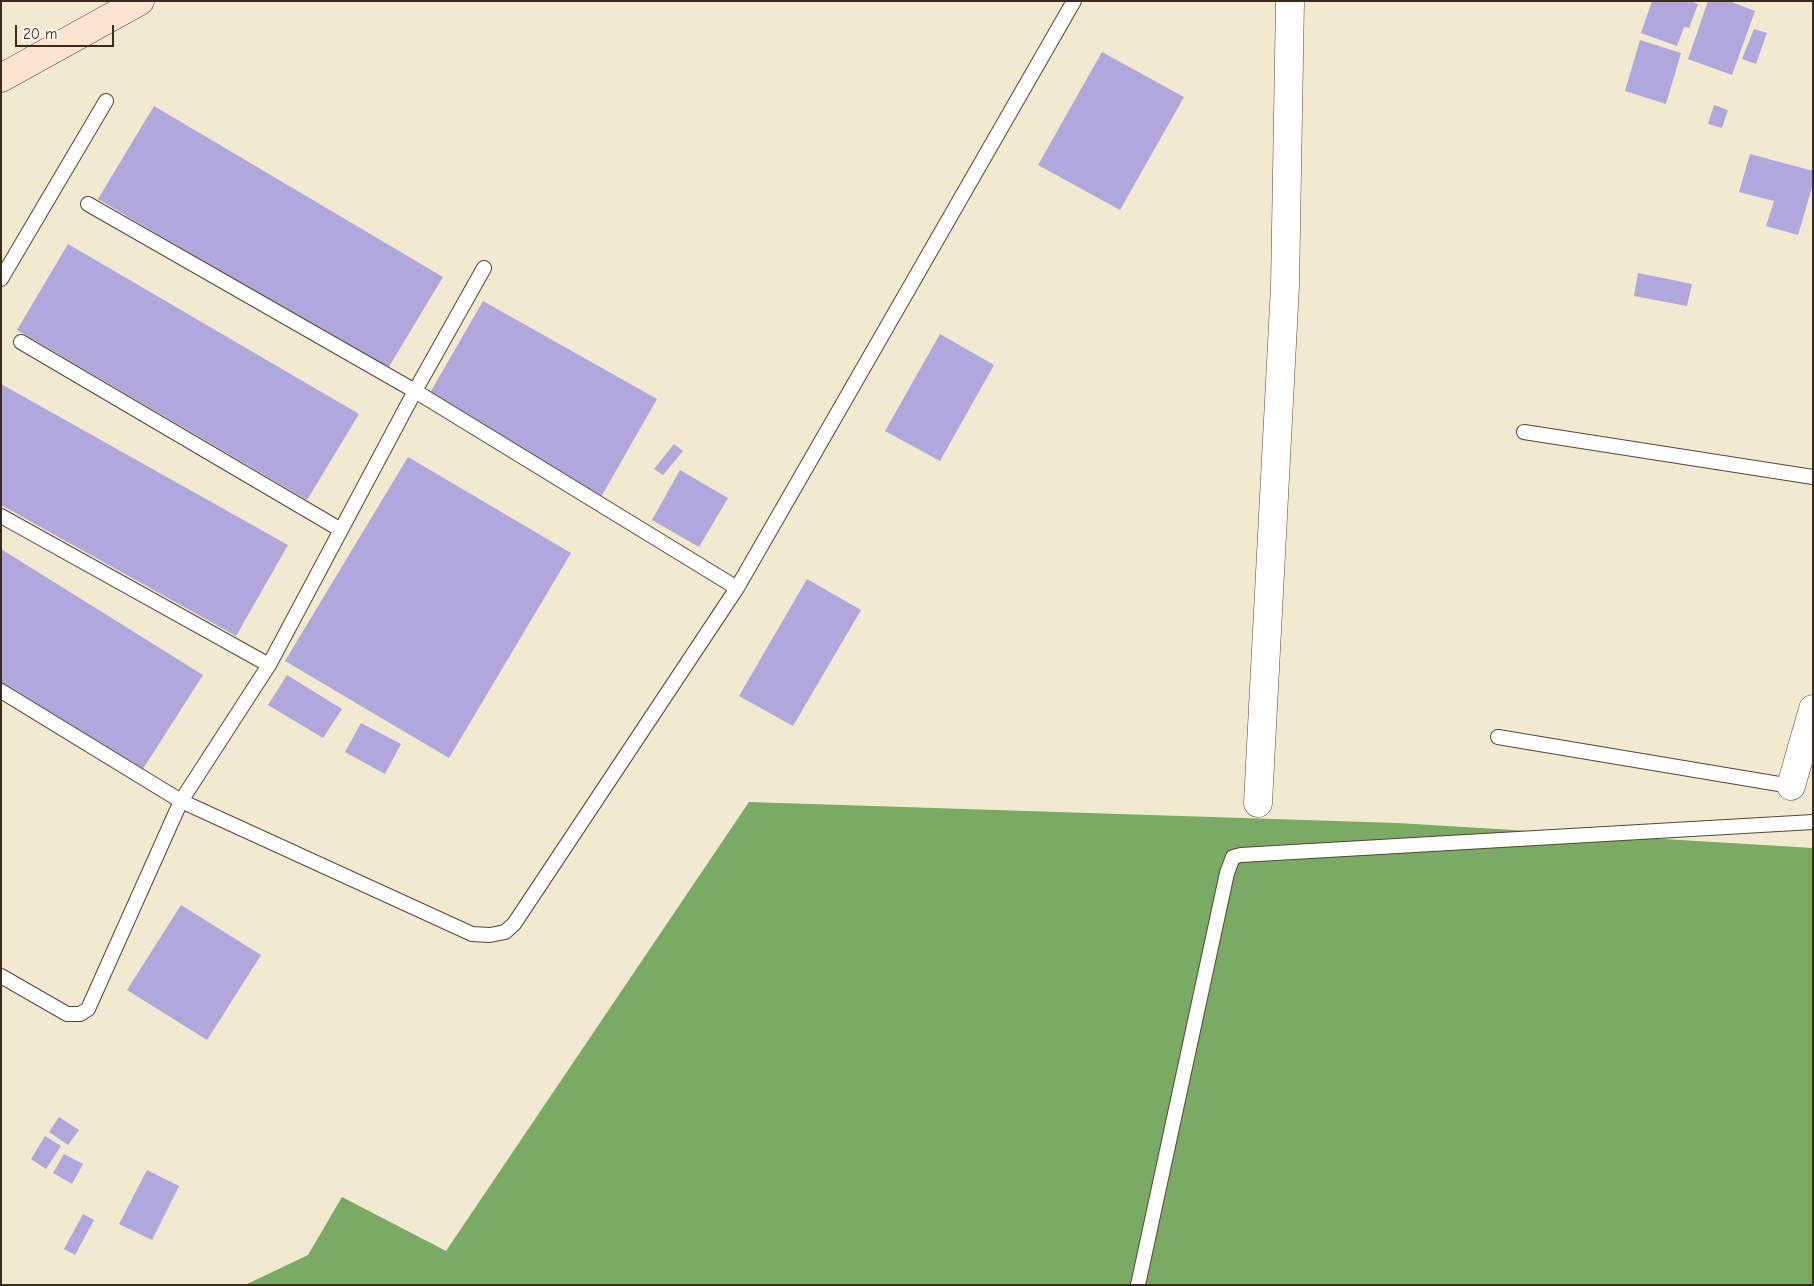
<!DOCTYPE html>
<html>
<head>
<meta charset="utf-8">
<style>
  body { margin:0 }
  #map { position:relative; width:1814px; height:1286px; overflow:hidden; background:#f2e9d1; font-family:"Comic Neue",sans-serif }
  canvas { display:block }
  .frame { position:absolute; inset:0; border:2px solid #3b2a1e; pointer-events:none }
  .scale { position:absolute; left:15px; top:25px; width:99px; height:22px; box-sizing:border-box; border:2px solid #3b2a1e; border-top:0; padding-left:6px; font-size:15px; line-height:18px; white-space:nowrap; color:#3b2a1e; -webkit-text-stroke:4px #fbf7ec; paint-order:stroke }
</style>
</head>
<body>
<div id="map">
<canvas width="1814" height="1286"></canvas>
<div class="frame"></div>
<div class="scale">20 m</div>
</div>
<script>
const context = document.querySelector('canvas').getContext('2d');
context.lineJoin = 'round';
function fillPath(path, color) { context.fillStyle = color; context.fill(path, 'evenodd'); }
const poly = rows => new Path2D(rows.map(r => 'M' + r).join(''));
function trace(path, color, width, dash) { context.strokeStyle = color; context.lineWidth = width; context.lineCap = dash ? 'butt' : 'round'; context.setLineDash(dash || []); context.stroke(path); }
fillPath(poly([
  [749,802,1397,823,1813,848,1813,1285,245,1285,308,1255,342,1197,446,1251]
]), '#7baa64');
fillPath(poly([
  [1652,1,1690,1,1698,4,1689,28,1684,27,1677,46,1641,33],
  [1708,1,1729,1,1755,11,1732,75,1688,59],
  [1754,29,1767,33,1756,64,1742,59],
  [1640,40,1681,53,1666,104,1625,91],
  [1102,52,1184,97,1120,210,1038,165],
  [1714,105,1728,110,1722,128,1708,124],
  [154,106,443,277,387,370,98,199],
  [1750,154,1813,171,1813,184,1798,235,1766,226,1774,201,1739,192],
  [68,244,359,414,307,500,17,330],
  [1638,273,1692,284,1687,306,1634,296],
  [483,301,657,399,601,497,427,398],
  [940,334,994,365,940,461,885,431],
  [1,384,288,545,236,636,1,505],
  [674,444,683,451,663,475,654,469],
  [408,457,571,553,449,758,285,661],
  [680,470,728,498,699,547,652,520],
  [1,549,203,675,141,772,1,684],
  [807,579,861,610,793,726,739,696],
  [287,675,342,709,323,738,268,705],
  [361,723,401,744,385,774,345,752],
  [181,905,261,955,207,1040,127,990],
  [59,1117,79,1130,68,1145,49,1132],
  [45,1136,61,1146,46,1169,31,1159],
  [64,1154,83,1164,72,1184,53,1173],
  [147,1170,179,1186,152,1240,119,1224],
  [83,1214,94,1220,75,1255,64,1249]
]), '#b0a8dc');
const lane = poly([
  [88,204,415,391,737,588],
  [1,279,106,101],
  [21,342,341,530],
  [1524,432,1813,477],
  [1,516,269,665],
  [1,691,181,801,472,934,490,935,505,932,514,924,737,588,1074,1],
  [1498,737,1791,786],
  [1,976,67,1014,80,1014,88,1009,181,801,269,665,415,391,484,268],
  [1138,1285,1227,873,1233,857,1241,855,1813,822]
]);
const street = poly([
  [1791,786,1813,709],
  [1258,803,1285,286,1290,1]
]);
const secondary = poly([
  [1,78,140,1]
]);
trace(lane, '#564739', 16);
trace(street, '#564739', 29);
trace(secondary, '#564739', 29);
trace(lane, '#fff', 14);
trace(street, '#fff', 28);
trace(secondary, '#fde4d1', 28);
</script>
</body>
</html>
